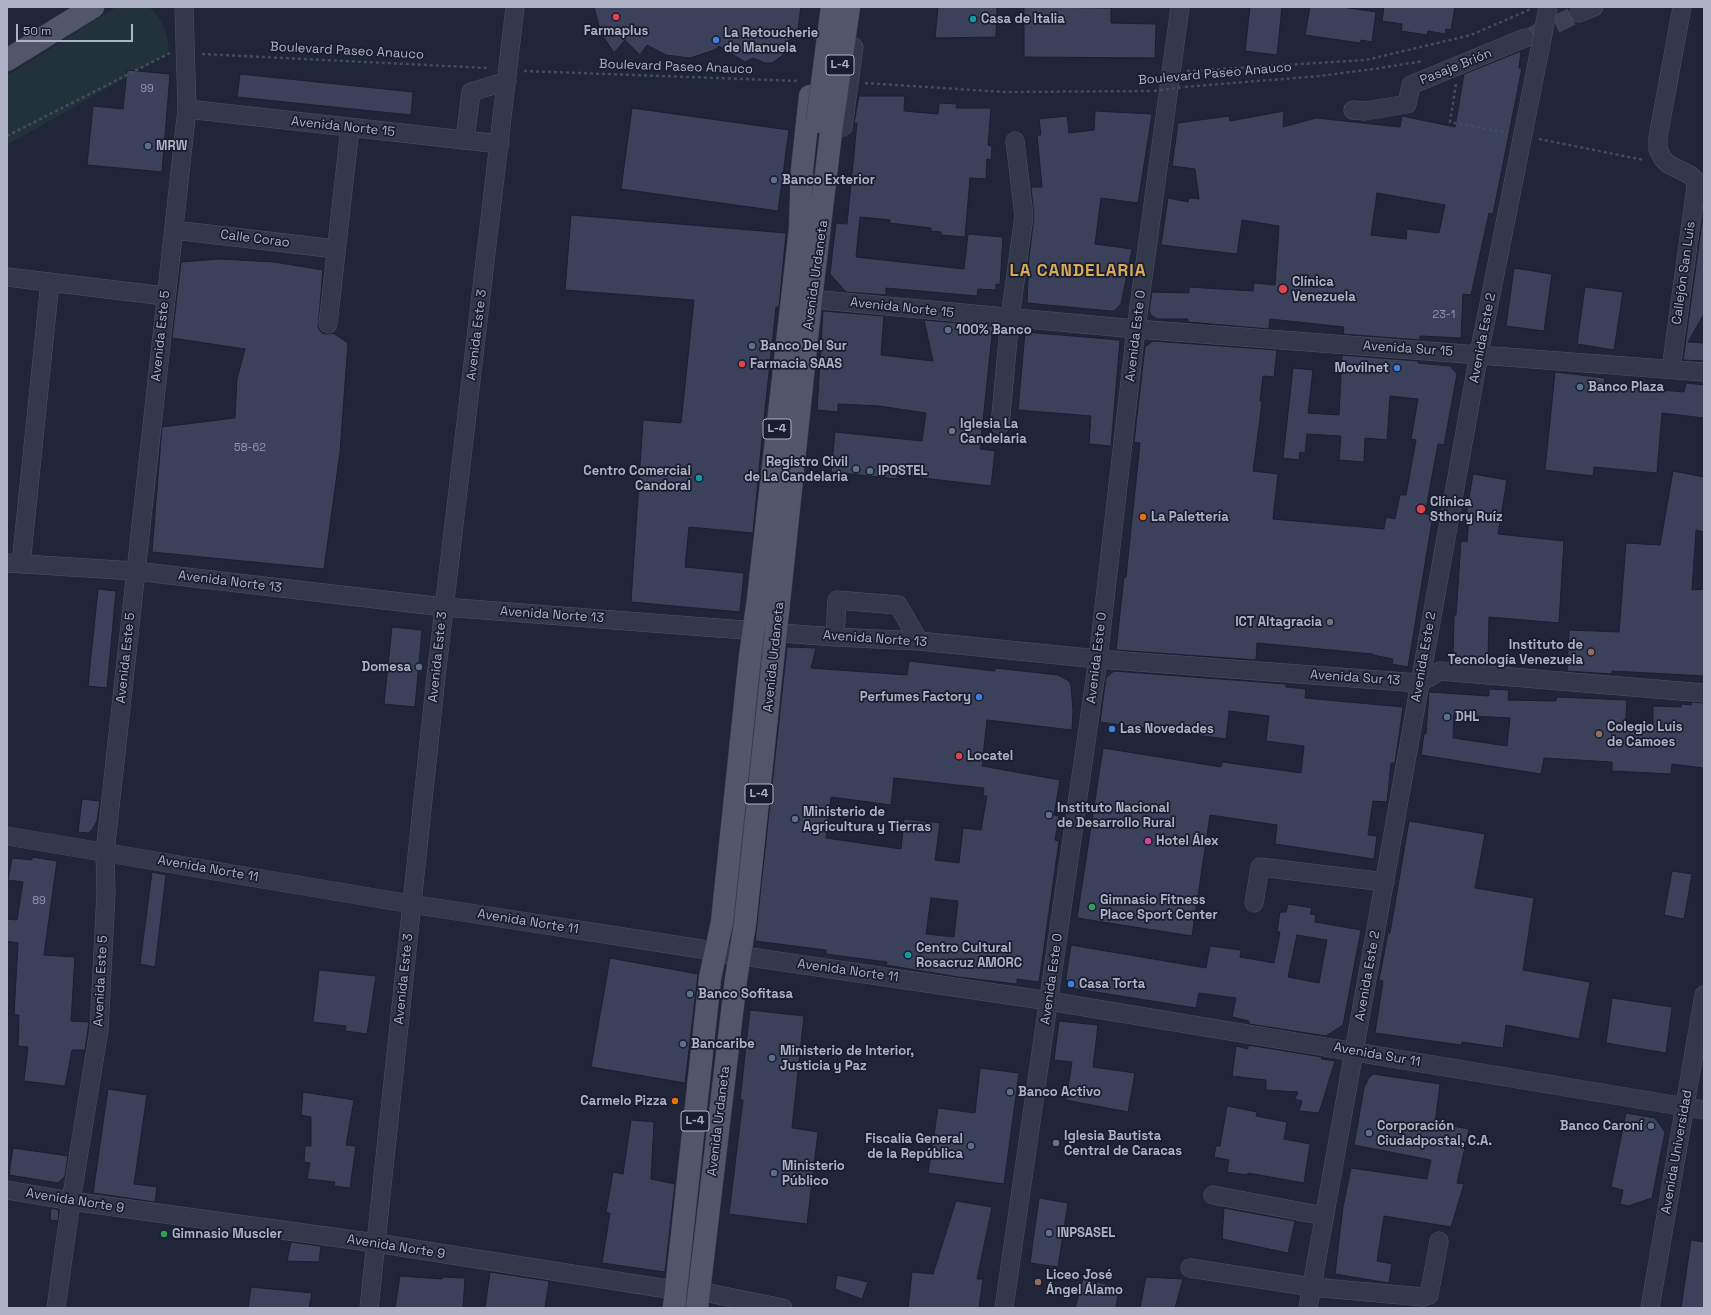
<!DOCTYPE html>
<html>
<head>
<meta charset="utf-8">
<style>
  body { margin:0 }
  #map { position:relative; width:1711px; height:1315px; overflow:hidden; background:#202539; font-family:"Space Grotesk",sans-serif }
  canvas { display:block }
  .frame { position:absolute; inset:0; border:8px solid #aeb2c6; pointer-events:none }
  .scale { position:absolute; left:16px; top:24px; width:117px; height:18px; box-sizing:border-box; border:2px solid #aeb2c6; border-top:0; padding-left:5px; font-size:12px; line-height:14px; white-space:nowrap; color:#aeb2c6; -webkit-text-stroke:3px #191d2e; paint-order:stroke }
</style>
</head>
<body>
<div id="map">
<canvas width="1711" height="1315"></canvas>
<div class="frame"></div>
<div class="scale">50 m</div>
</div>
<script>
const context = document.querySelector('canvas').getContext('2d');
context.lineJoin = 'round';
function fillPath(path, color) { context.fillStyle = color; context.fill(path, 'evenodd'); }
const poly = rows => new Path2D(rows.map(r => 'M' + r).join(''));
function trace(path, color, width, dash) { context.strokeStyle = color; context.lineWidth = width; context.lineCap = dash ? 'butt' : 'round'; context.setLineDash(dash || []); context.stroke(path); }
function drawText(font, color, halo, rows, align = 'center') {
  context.font = font + ' "Space Grotesk",sans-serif'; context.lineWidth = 3.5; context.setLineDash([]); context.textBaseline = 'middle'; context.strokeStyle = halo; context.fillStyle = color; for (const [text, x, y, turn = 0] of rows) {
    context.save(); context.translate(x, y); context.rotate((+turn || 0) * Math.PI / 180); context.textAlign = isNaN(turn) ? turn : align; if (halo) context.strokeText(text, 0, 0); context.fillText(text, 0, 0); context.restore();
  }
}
fillPath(poly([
  [116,7,148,7,154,11,162,23,167,37,169,53,7,145,7,76]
]), '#22323a');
const building = poly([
  [594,7,801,7,797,36,786,42,783,55,772,63,765,63,753,58,745,62,719,46,714,50,690,58,666,55,647,45,640,55,625,40,614,53,601,33,594,7],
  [938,7,997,7,996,37,935,38,938,7],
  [1024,7,1111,8,1111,23,1156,24,1155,58,1024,57,1024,7],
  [1250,7,1282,7,1277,55,1245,51,1250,7],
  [1310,7,1342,7,1376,12,1372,42,1361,40,1360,43,1305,35,1310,7],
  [1384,7,1455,7,1451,30,1446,29,1445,34,1428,31,1427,35,1401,31,1402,24,1382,21,1384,7],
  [1521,51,1519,68,1522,68,1493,214,1489,213,1471,295,1463,294,1461,338,1420,336,1420,340,1343,334,1344,327,1270,319,1269,329,1188,322,1188,319,1157,319,1151,315,1149,311,1152,292,1189,293,1189,287,1253,291,1254,283,1275,285,1279,226,1242,220,1237,254,1161,245,1168,198,1188,202,1189,198,1199,199,1195,169,1172,166,1178,123,1229,116,1230,121,1284,111,1283,127,1316,118,1400,127,1402,116,1455,127,1464,74,1521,51],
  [1377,193,1445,205,1439,233,1407,229,1406,239,1371,235,1377,193],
  [127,70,170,74,162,172,87,165,93,106,123,109,127,70],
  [240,74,413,92,411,115,237,97,240,74],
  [859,96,905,96,904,111,938,114,939,103,957,104,956,108,991,108,988,145,992,146,991,160,987,159,986,179,970,178,965,237,941,235,941,232,931,231,931,228,890,223,890,220,860,217,856,257,964,269,968,234,1003,237,1000,285,996,284,996,290,978,289,977,296,886,288,886,295,846,292,830,274,836,223,847,224,857,123,854,123,859,96],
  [632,108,789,130,778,211,621,189,632,108],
  [1095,111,1152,114,1138,203,1101,198,1095,244,1132,249,1121,304,1114,311,1110,311,1027,303,1029,257,1034,217,1031,187,1042,187,1037,135,1041,135,1039,119,1067,116,1069,133,1094,130,1095,111],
  [571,215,786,233,779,307,776,307,763,428,753,533,689,527,685,567,744,573,740,612,631,602,643,420,681,423,694,300,565,290,571,215],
  [1702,222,1704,223,1704,314,1688,342,1704,343,1704,361,1683,360,1702,222],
  [220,259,274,262,323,270,318,328,322,333,327,334,333,333,348,343,340,452,324,569,152,552,162,427,235,418,237,379,245,349,172,338,181,262,220,259],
  [1514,268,1552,274,1544,331,1506,326,1514,268],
  [1585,287,1623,292,1614,350,1577,344,1585,287],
  [823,311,884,316,881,355,933,361,924,320,993,326,980,449,995,451,991,486,897,475,897,479,831,472,835,432,922,441,926,413,879,406,838,404,838,412,817,410,823,311],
  [1025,332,1120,340,1111,446,1089,444,1091,416,1018,410,1025,332],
  [1153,341,1277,350,1274,377,1263,376,1260,401,1262,401,1260,419,1253,471,1278,474,1273,519,1384,529,1386,517,1395,519,1400,495,1406,495,1416,440,1411,439,1418,399,1390,396,1387,440,1365,438,1364,462,1339,460,1341,436,1307,434,1305,453,1300,452,1299,460,1283,458,1293,368,1313,370,1308,413,1339,415,1342,355,1418,361,1418,363,1450,366,1457,374,1444,445,1438,444,1425,514,1433,515,1408,667,1392,664,1393,659,1373,655,1373,654,1257,643,1256,660,1116,650,1124,577,1126,577,1140,443,1134,442,1145,347,1153,341],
  [1555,372,1605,378,1604,385,1684,392,1686,383,1704,385,1704,418,1662,413,1657,473,1594,467,1593,476,1545,470,1555,372],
  [1673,471,1704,477,1704,532,1696,530,1692,590,1704,589,1704,676,1612,671,1612,674,1567,671,1569,630,1619,632,1626,543,1660,545,1673,471],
  [1473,474,1507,480,1498,534,1564,541,1559,623,1489,617,1488,658,1453,657,1454,615,1456,615,1461,541,1467,542,1469,516,1466,516,1473,474],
  [98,589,116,591,107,688,88,686,98,589],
  [392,627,422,630,415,707,384,704,392,627],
  [787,647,816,648,811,668,907,675,909,661,995,671,995,668,1058,675,1069,681,1071,686,1073,710,1072,730,987,720,982,766,1060,780,1054,815,1059,816,1055,840,1059,841,1039,982,1017,979,1017,984,958,977,886,965,887,962,826,954,826,950,755,941,787,647],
  [894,778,984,788,983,796,987,796,981,830,963,828,959,863,935,860,940,823,904,819,901,849,826,838,831,797,891,805,894,778],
  [931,898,958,901,954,937,926,934,931,898],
  [1114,671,1286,684,1286,687,1306,689,1305,698,1403,707,1395,763,1391,763,1387,802,1373,801,1368,835,1377,836,1374,859,1275,844,1277,825,1210,815,1192,936,1077,918,1103,748,1221,767,1222,762,1301,773,1304,746,1266,741,1269,716,1229,711,1226,739,1100,722,1106,678,1114,671],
  [1489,689,1509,690,1508,700,1556,701,1557,697,1627,700,1625,730,1653,731,1653,706,1681,707,1681,704,1691,705,1691,702,1704,703,1704,768,1672,764,1671,774,1612,771,1612,762,1544,758,1541,774,1421,755,1424,734,1426,734,1429,692,1489,696,1489,689],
  [1454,715,1510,718,1507,746,1453,738,1454,715],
  [82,799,100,801,97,821,92,830,88,833,78,832,82,799],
  [1409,821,1485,834,1475,888,1534,898,1523,970,1590,982,1579,1039,1506,1025,1503,1048,1462,1042,1461,1045,1375,1033,1383,981,1379,980,1388,933,1390,933,1409,821],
  [32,857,57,861,44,955,75,957,71,1021,89,1022,85,1050,72,1050,65,1086,24,1081,28,1047,18,1046,19,1015,14,1015,18,943,7,941,7,919,17,920,23,882,8,880,12,858,32,860,32,857],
  [1672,871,1692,874,1684,919,1664,915,1672,871],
  [152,872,166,875,155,967,140,964,152,872],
  [1288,904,1312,908,1310,914,1316,915,1315,922,1361,930,1343,1025,1326,1036,1249,1024,1249,1021,1232,1017,1236,998,1199,993,1196,1008,1070,988,1066,978,1071,945,1206,968,1210,946,1241,950,1240,957,1274,963,1280,932,1277,932,1280,912,1286,912,1288,904],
  [1297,935,1327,940,1319,983,1288,977,1297,935],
  [610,958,698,974,685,1083,591,1067,610,958],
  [319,970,376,976,367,1034,345,1031,346,1026,313,1022,319,970],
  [1612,998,1672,1007,1666,1053,1606,1043,1612,998],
  [750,1010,804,1016,792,1128,818,1132,807,1224,729,1214,743,1100,740,1100,750,1010],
  [1059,1021,1098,1025,1093,1067,1135,1073,1128,1112,1066,1100,1072,1062,1054,1060,1059,1021],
  [1248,1045,1322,1057,1321,1059,1335,1061,1319,1113,1299,1111,1302,1101,1295,1099,1298,1092,1266,1090,1266,1080,1232,1076,1236,1046,1248,1049,1248,1045],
  [980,1068,1019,1073,1004,1184,928,1173,938,1108,975,1113,980,1068],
  [1373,1074,1440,1084,1435,1123,1469,1129,1457,1183,1464,1184,1451,1227,1384,1216,1377,1261,1392,1264,1389,1283,1335,1274,1343,1207,1351,1168,1427,1179,1431,1160,1354,1145,1364,1088,1368,1079,1373,1074],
  [108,1089,147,1095,134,1184,157,1187,155,1202,93,1193,108,1089],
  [303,1092,354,1100,346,1145,356,1146,350,1188,334,1186,335,1182,307,1179,310,1163,304,1162,305,1146,311,1146,311,1117,301,1115,303,1092],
  [1227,1106,1257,1112,1256,1116,1287,1122,1284,1139,1310,1144,1304,1183,1248,1173,1247,1175,1227,1172,1229,1160,1214,1157,1216,1146,1220,1146,1227,1106],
  [1626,1113,1655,1118,1665,1132,1652,1198,1628,1206,1620,1204,1623,1190,1611,1187,1626,1113],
  [631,1120,654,1122,651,1179,675,1184,665,1272,602,1263,610,1213,606,1213,613,1172,623,1174,631,1120],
  [13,1148,68,1156,65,1176,58,1183,9,1175,13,1148],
  [1039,1198,1068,1203,1058,1267,1030,1263,1039,1198],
  [956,1201,992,1207,977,1279,983,1279,979,1308,908,1308,912,1272,933,1274,956,1201],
  [51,1208,59,1210,58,1221,50,1220,51,1208],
  [1224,1208,1295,1221,1288,1253,1222,1239,1224,1208],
  [1691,1240,1704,1242,1704,1308,1681,1308,1691,1240],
  [291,1242,321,1246,319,1262,287,1261,291,1242],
  [490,1272,549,1281,545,1308,485,1308,490,1272],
  [837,1275,868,1282,862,1299,835,1289,837,1275],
  [400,1276,442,1279,442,1277,465,1278,463,1308,395,1308,400,1276],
  [1146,1277,1183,1279,1175,1308,1140,1308,1146,1277],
  [1083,1279,1119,1287,1116,1308,1075,1308,1083,1279],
  [251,1287,312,1293,309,1308,248,1308,251,1287]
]);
fillPath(building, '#3b415a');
trace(building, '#1b1f30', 1);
trace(poly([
  [1531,36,1579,13]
]), '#3c4155', 18, [18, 9]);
const minor = poly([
  [1579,13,1594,7],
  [187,109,500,144],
  [1353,110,1365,111,1407,104,1411,85,1525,38],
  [843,127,854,47],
  [465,140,471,92,507,81],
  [174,230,336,249],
  [7,277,165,296],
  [811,299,1136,329,1704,372],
  [328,324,350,128],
  [1671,369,1696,187,1696,181,1690,175,1668,164,1663,159,1658,149,1658,137,1682,7],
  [1000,425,1010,318,1024,216,1015,141],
  [7,563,135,571,444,607,835,637,919,641,1098,659,1419,683,1440,671,1704,693],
  [21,564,50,282],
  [835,637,837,600,898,605,919,641],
  [7,836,411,904,701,949,714,953,750,957,1049,1001,1704,1110],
  [1254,903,1260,867,1385,882],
  [7,1190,71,1201,376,1243,661,1288,699,1291,783,1308],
  [1213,1195,1324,1216],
  [1190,1268,1312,1287,1423,1297,1429,1295,1439,1241],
  [56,1308,71,1201,99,1030,106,893,105,852,187,109,184,7],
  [369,1308,436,677,515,7],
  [1004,1308,1098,659,1136,329,1180,7],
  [1308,1308,1479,354,1541,44],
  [1650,1308,1704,995]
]);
const major = poly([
  [7,60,93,7],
  [674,1308,710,978,722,922,750,656,758,599,800,229,802,170,810,96],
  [697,1308,736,979,745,924,811,299,832,124]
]);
trace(minor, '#4e5264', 19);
trace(major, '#3d4153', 23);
trace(poly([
  [202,54,488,68],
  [524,71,798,81],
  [1187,71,1366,60,1471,35,1531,9],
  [865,83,1004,92,1152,91],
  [1456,84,1450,122,1508,133],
  [1185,87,1319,76,1381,68,1423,61],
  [7,136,170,53],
  [1539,139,1644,160]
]), '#3f4f58', 2.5, [3, 3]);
trace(minor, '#33384a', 18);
trace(major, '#51566a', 22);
const minorBridge = poly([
  [1541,44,1548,7]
]);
const majorBridge = poly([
  [817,122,832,7],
  [832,124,849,7]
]);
trace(minorBridge, '#4e5264', 19, []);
trace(majorBridge, '#3d4153', 23, []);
trace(poly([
  [1154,91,1184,87]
]), '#3f4f58', 2.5, [3, 3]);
trace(minorBridge, '#33384a', 18);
trace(majorBridge, '#51566a', 22);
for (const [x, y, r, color] of [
  [616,17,4,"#e0444e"],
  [973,19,4,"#0f9aa8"],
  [716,40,4,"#3f7fe0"],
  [148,146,4,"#5c6f8a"],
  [774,180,4,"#5c6f8a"],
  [1283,289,5,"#e0444e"],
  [948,330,4,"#5c6f8a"],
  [752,346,4,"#5c6f8a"],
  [742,364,4,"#e0444e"],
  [1397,368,4,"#3f7fe0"],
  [1580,387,4,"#5c6f8a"],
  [952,431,4,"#6b7280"],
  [856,469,4,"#5c6f8a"],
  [870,471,4,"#5c6f8a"],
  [699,478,4,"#0f9aa8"],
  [1421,509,5,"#e0444e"],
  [1143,517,4,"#e8710a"],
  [1330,622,4,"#6b7280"],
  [1591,652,4,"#8d6e63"],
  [419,667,4,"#5c6f8a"],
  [979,697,4,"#3f7fe0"],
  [1447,717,4,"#5c6f8a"],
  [1112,729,4,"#3f7fe0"],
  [1599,734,4,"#8d6e63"],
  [959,756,4,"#e0444e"],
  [1049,815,4,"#5c6f8a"],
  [795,819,4,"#5c6f8a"],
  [1148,841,4,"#d1479c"],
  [1092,907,4,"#2e9e5b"],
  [908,955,4,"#0f9aa8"],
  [1071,984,4,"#3f7fe0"],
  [690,994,4,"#5c6f8a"],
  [683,1044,4,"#5c6f8a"],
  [772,1058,4,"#5c6f8a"],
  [1010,1092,4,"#5c6f8a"],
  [675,1101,4,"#e8710a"],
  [1651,1126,4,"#5c6f8a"],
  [1369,1133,4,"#5c6f8a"],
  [1056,1143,4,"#6b7280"],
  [971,1146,4,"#5c6f8a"],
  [774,1173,4,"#5c6f8a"],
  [1049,1233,4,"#5c6f8a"],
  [164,1234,4,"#2e9e5b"],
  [1038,1282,4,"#8d6e63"]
]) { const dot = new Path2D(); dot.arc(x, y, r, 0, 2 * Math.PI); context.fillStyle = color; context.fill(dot); trace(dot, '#191d2e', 1.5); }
drawText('11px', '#9196ab', null, [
  ["99",147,89],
  ["23-1",1444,315],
  ["58-62",250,448],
  ["89",39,901]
]);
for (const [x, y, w] of [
  [840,65,28],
  [777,429,28],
  [759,794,28],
  [695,1121,28]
]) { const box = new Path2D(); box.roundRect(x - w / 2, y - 10, w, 20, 3); context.fillStyle = '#191d2e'; context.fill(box); trace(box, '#aeb2c6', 1); }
drawText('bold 12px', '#aeb2c6', null, [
  ["L-4",840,65],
  ["L-4",777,429],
  ["L-4",759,794],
  ["L-4",695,1121]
]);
drawText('bold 13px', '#aeb2c6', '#191d2e', [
  ["Casa de Italia",981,19],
  ["Farmaplus",616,31,"center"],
  ["La Retoucherie",724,33],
  ["de Manuela",724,48],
  ["MRW",156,146],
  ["Banco Exterior",782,180],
  ["Clínica",1292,282],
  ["Venezuela",1292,297],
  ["100% Banco",956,330],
  ["Banco Del Sur",760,346],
  ["Farmacia SAAS",750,364],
  ["Movilnet",1389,368,"right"],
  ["Banco Plaza",1588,387],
  ["Iglesia La",960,424],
  ["Candelaria",960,439],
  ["Registro Civil",848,462,"right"],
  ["de La Candelaria",848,477,"right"],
  ["Centro Comercial",691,471,"right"],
  ["Candoral",691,486,"right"],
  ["IPOSTEL",878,471],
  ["Clínica",1430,502],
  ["Sthory Ruíz",1430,517],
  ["La Palettería",1151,517],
  ["ICT Altagracia",1322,622,"right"],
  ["Instituto de",1583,645,"right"],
  ["Tecnología Venezuela",1583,660,"right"],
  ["Domesa",411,667,"right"],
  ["Perfumes Factory",971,697,"right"],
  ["DHL",1455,717],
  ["Colegio Luis",1607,727],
  ["de Camoes",1607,742],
  ["Las Novedades",1120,729],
  ["Locatel",967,756],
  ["Instituto Nacional",1057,808],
  ["de Desarrollo Rural",1057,823],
  ["Ministerio de",803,812],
  ["Agricultura y Tierras",803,827],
  ["Hotel Álex",1156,841],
  ["Gimnasio Fitness",1100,900],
  ["Place Sport Center",1100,915],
  ["Centro Cultural",916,948],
  ["Rosacruz AMORC",916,963],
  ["Casa Torta",1079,984],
  ["Banco Sofitasa",698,994],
  ["Bancaribe",691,1044],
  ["Ministerio de Interior,",780,1051],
  ["Justicia y Paz",780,1066],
  ["Banco Activo",1018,1092],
  ["Carmelo Pizza",667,1101,"right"],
  ["Corporación",1377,1126],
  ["Ciudadpostal, C.A.",1377,1141],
  ["Banco Caroní",1643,1126,"right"],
  ["Iglesia Bautista",1064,1136],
  ["Central de Caracas",1064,1151],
  ["Fiscalía General",963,1139,"right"],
  ["de la República",963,1154,"right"],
  ["Ministerio",782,1166],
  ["Público",782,1181],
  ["INPSASEL",1057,1233],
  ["Gimnasio Muscler",172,1234],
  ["Liceo José",1046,1275],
  ["Ángel Álamo",1046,1290]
], 'left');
drawText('13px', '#aeb2c6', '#191d2e', [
  ["Boulevard Paseo Anauco",347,51,3],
  ["Boulevard Paseo Anauco",676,67,2],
  ["Pasaje Brión",1456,67,-22],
  ["Boulevard Paseo Anauco",1215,74,-5],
  ["Avenida Norte 15",343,127,6],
  ["Calle Corao",255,239,7],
  ["Callejón San Luis",1684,273,-82],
  ["Avenida Urdaneta",816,275,-82],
  ["Avenida Norte 15",902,308,6],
  ["Avenida Este 3",477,335,-83],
  ["Avenida Este 5",161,336,-84],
  ["Avenida Este 0",1136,336,-83],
  ["Avenida Este 2",1483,338,-79],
  ["Avenida Sur 15",1408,349,4],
  ["Avenida Norte 13",230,582,7],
  ["Avenida Norte 13",552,615,4],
  ["Avenida Norte 13",875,639,4],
  ["Avenida Este 3",438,657,-84],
  ["Avenida Urdaneta",774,657,-84],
  ["Avenida Este 2",1424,657,-80],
  ["Avenida Este 5",126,658,-84],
  ["Avenida Este 0",1097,658,-83],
  ["Avenida Sur 13",1355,678,4],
  ["Avenida Norte 11",208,869,10],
  ["Avenida Norte 11",528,922,9],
  ["Avenida Norte 11",848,971,8],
  ["Avenida Este 2",1368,976,-80],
  ["Avenida Este 3",404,979,-84],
  ["Avenida Este 0",1052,979,-82],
  ["Avenida Este 5",101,981,-87],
  ["Avenida Sur 11",1377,1055,10],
  ["Avenida Urdaneta",719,1121,-83],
  ["Avenida Universidad",1677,1152,-80],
  ["Avenida Norte 9",75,1201,9],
  ["Avenida Norte 9",396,1247,9]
]);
context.letterSpacing = '1px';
drawText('bold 17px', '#d8ab57', '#191d2e', [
  ["LA CANDELARIA",1078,271]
]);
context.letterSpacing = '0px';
</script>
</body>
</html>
